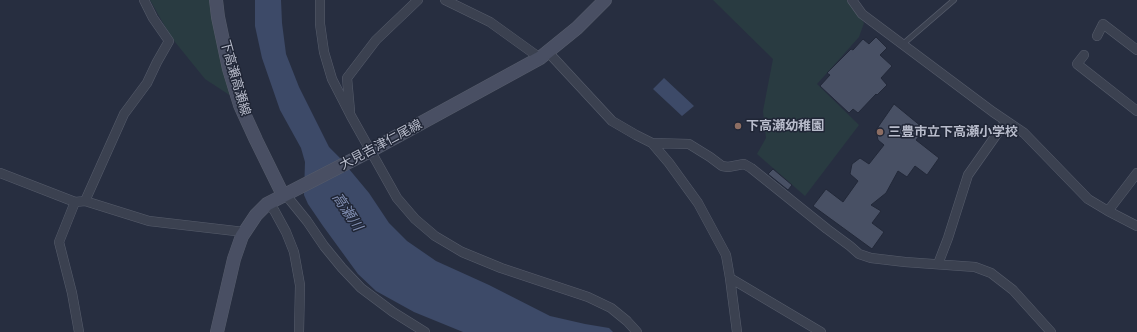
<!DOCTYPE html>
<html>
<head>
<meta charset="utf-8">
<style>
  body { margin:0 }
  canvas { display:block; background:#272e40 }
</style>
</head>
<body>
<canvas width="1137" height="332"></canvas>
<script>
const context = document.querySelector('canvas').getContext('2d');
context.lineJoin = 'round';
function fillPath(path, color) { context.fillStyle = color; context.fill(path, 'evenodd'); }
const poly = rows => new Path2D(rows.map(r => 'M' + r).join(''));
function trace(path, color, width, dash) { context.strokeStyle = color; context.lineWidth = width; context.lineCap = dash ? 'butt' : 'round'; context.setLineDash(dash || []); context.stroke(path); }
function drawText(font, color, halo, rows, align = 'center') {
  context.font = font + ' Karla,"Noto Sans JP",sans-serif'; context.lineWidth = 3; context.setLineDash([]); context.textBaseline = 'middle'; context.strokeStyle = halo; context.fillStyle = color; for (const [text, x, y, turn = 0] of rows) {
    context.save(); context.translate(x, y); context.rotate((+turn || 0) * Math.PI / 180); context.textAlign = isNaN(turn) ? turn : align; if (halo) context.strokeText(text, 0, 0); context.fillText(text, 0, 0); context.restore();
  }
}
fillPath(poly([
  [150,0,212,0,231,96,205,79,171,37],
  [713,0,847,0,864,23,859,37,817,84,859,125,805,196,757,154,766,138,763,111,773,59]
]), '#293b41');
fillPath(poly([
  [255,0,281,0,282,23,286,54,299,87,329,147,339,157,369,193,389,223,407,241,436,261,489,285,550,316,585,324,609,328,613,332,463,332,414,312,376,291,358,274,323,226,308,204,304,195,305,162,301,148,280,110,262,58,255,26],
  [664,78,694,106,682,116,653,89]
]), '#3d4a68');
const building = poly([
  [876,37,887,48,880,55,892,66,881,78,887,85,877,95,876,94,858,113,853,109,849,113,820,86,830,75,827,73,851,49,853,50,863,39,869,44,876,37],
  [894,104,922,127,921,130,923,131,916,140,939,158,927,175,915,166,907,177,898,171,886,193,871,205,881,211,872,223,884,232,872,249,813,206,826,189,843,202,858,181,850,174,852,164,860,158,869,164,884,145,878,140,876,130,894,104],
  [773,169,792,185,788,190,768,174,773,169]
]);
fillPath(building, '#485064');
trace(building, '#222838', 1);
const service = poly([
  [903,44,954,0]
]);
const minor = poly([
  [320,0,320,24,324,52,332,79,351,116,397,198,415,219,435,236,462,252,501,268,588,297,611,308,627,321,637,332],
  [445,0,490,22,540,58],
  [852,0,862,14,993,112,1024,133,1088,199,1108,211,1137,226],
  [1097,36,1103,24,1137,50],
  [548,52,612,121,636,135,652,143,689,144,710,157,722,166,728,167,744,164,751,168,827,229,850,246,859,254,871,258,905,262,975,267,991,273,1013,290,1051,332],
  [1084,55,1077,64,1137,111],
  [350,111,347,78,376,40,418,0],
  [652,143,669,163,698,203,726,255,730,278,737,332],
  [0,173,75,202,85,201,149,221,244,232],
  [283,195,290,200,307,221,324,246,342,268,361,288,393,312,425,332],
  [85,201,124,114,147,83,157,62,169,41,153,18,144,0],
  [75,202,59,242,72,293,79,332],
  [267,204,274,210,286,232,294,252,300,285,299,332],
  [1108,211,1137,173],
  [938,264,948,238,968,175,1006,121],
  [730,278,821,332]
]);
const secondary = poly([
  [216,0,218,17,229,69,240,105,256,140,283,195],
  [217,332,234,259,242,236,256,215,267,204,370,151,540,58,577,28,605,0]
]);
trace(service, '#565c6b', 6);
trace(minor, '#565c6b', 10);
trace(secondary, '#565c6b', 14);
trace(service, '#3b4150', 4.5);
trace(minor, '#3b4150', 9);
trace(secondary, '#494f63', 13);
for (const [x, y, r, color] of [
  [738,126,4,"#8d6e63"],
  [880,132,4,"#8d6e63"]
]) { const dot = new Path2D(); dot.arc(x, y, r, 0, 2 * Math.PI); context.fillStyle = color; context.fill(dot); trace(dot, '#202636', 1.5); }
drawText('13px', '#b8bccb', '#202636', [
  ["下高瀬高瀬線",235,78,74],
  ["大見吉津仁尾線",381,145,-28]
]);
drawText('bold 13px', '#b8bccb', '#202636', [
  ["下高瀬幼稚園",746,126],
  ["三豊市立下高瀬小学校",888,132]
], 'left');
drawText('italic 14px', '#808eb1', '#202636', [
  ["高瀬川",347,212,56]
]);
</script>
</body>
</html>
